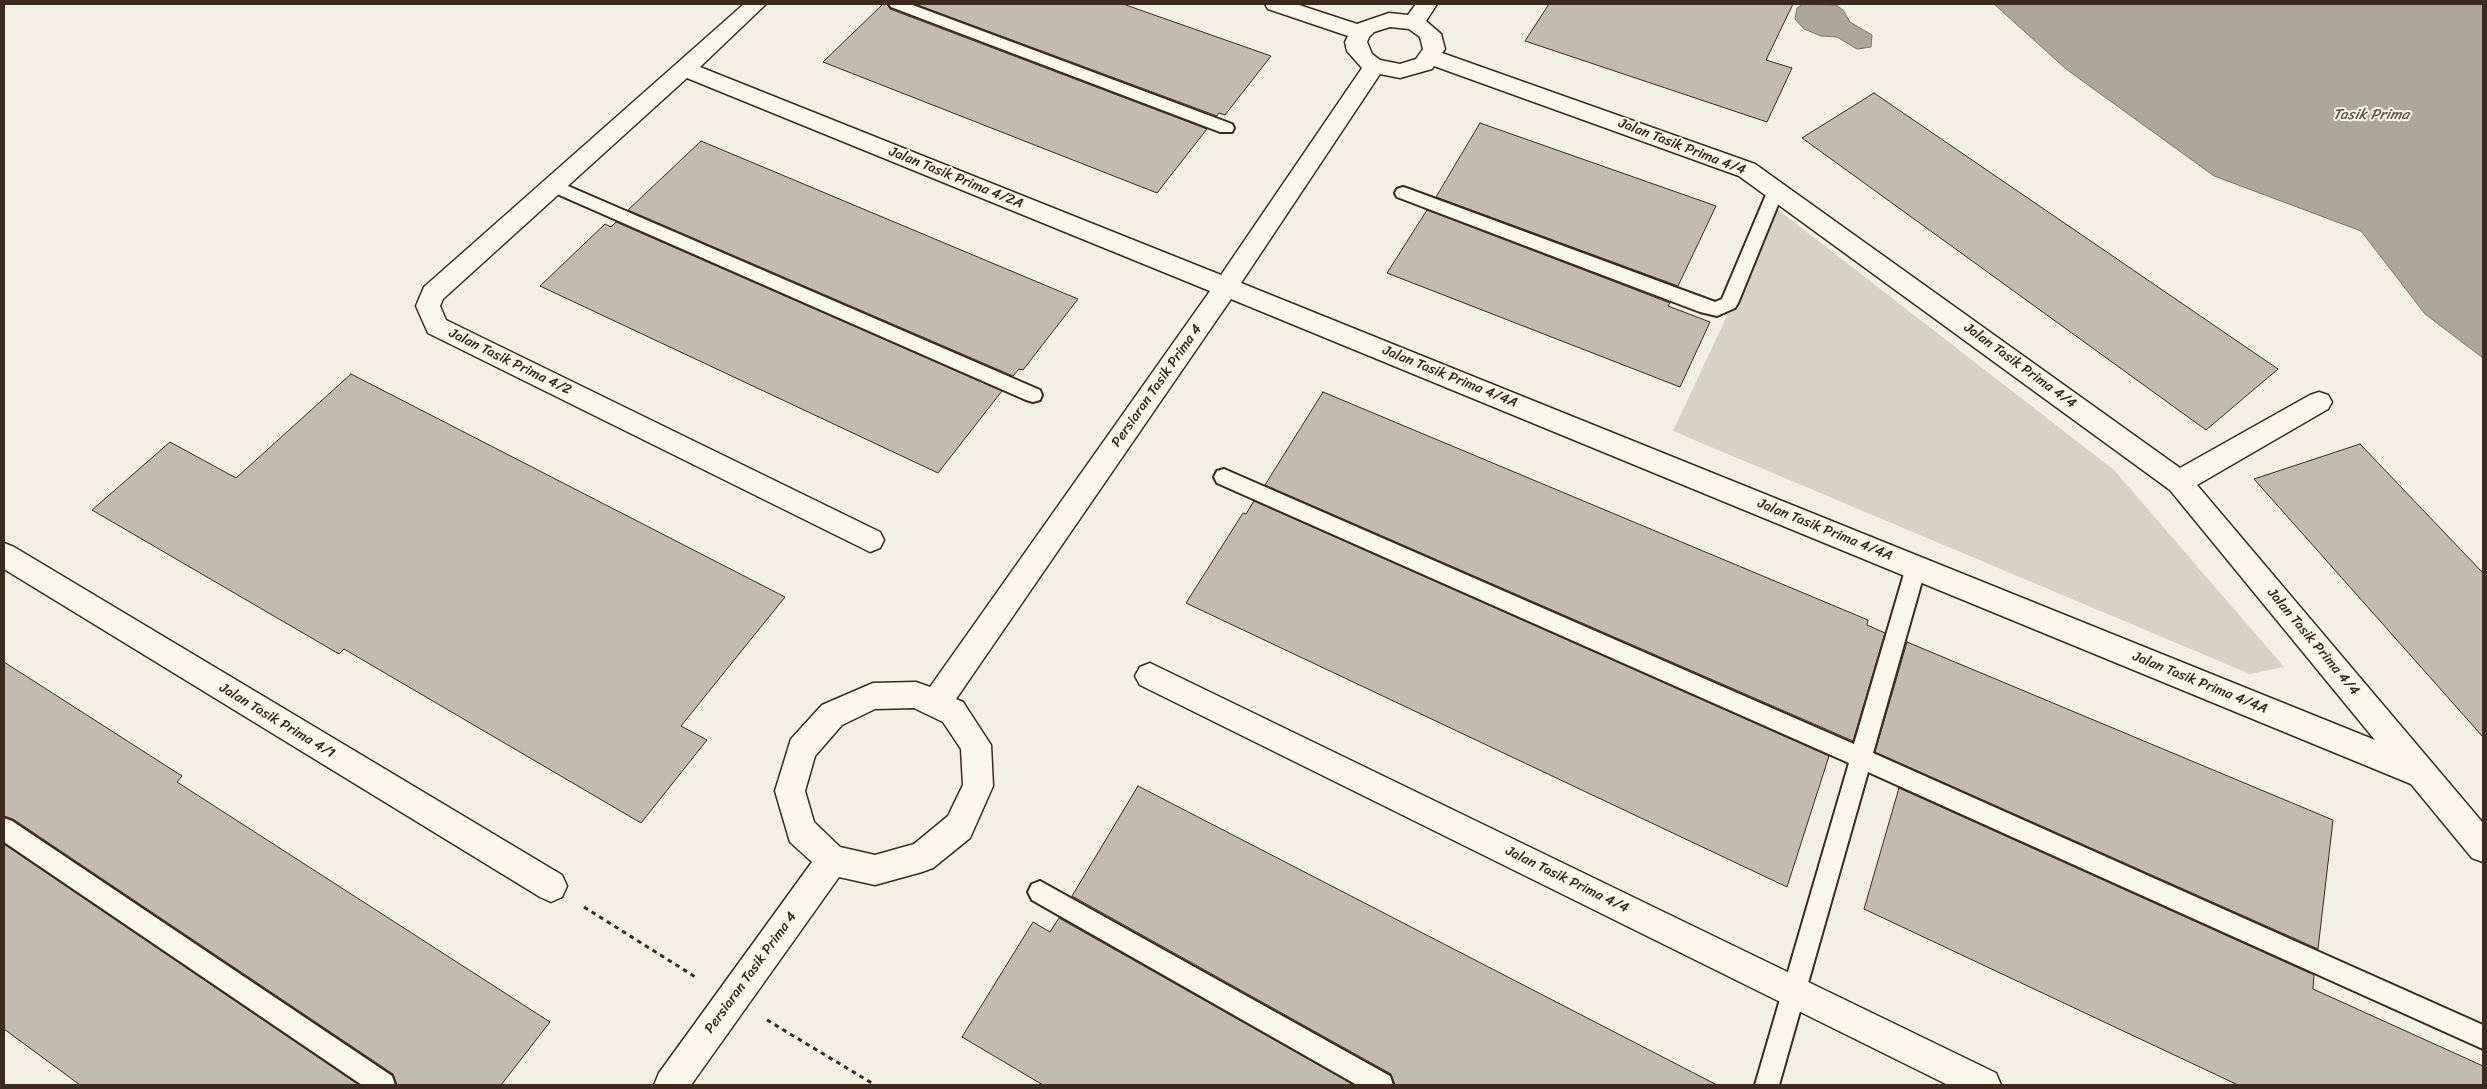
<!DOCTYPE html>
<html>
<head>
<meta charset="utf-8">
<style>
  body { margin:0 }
  #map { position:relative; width:2487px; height:1089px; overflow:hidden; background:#f3efe4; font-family:Sriracha,sans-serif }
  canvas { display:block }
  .frame { position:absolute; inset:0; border:5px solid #3b2a1e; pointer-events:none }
</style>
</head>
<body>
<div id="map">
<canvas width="2487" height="1089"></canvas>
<div class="frame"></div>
</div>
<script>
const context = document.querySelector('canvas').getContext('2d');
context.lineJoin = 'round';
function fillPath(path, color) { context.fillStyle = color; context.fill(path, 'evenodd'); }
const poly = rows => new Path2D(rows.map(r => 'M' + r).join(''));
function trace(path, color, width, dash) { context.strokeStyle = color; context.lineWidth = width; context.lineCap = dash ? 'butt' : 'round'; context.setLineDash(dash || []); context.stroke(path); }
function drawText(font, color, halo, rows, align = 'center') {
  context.font = font + ' Sriracha,sans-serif'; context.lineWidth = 4; context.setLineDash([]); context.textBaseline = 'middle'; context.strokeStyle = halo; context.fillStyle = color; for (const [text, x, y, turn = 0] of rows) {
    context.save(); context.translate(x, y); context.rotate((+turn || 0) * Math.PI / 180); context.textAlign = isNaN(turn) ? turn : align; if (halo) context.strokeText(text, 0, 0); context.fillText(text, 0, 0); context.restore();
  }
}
fillPath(poly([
  [1777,209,2114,470,2284,667,2250,674,1673,431]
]), '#d8d1c6');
const water = poly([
  [1803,4,1836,5,1843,10,1850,22,1872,35,1871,47,1857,49,1837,37,1821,36,1804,29,1795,19,1797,8,1803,4],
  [1994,4,2483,4,2483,358,2425,314,2361,231,2214,176,2066,69,1994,4]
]);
fillPath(water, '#afa69a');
trace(water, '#817468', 1);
const building = poly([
  [883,4,887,4,890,9,1207,129,1157,193,823,62,883,4],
  [915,4,1123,4,1271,56,1225,115,1219,113,1217,116,915,4],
  [1549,4,1793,4,1766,60,1792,68,1767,122,1525,41,1549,4],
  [1874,93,2278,369,2206,430,1802,138,1874,93],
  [1480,123,1716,206,1678,286,1436,197,1480,123],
  [701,141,1078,299,1023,370,1019,369,1013,376,628,210,701,141],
  [1427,210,1670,303,1668,306,1710,322,1680,387,1387,273,1427,210],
  [616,222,1002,391,938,473,540,286,605,224,611,227,616,222],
  [351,374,785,597,681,726,707,740,641,823,344,649,339,654,92,510,170,442,236,478,351,374],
  [1323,392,1868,620,1867,625,1885,633,1853,741,1265,485,1323,392],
  [2360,444,2483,573,2483,737,2254,479,2360,444],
  [1254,501,1829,756,1787,887,1186,603,1243,513,1246,514,1254,501],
  [1907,642,2333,820,2318,949,1875,752,1907,642],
  [4,662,182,776,177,782,550,1022,501,1085,397,1085,393,1074,13,819,4,816,4,662],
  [1138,786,1717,1085,1395,1085,1391,1074,1072,896,1138,786],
  [1899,788,2314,975,2313,989,2483,1066,2483,1085,2238,1085,1864,909,1899,788],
  [4,844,359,1085,80,1085,4,1029,4,844],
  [1059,918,1354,1085,1043,1085,962,1037,1033,922,1050,932,1059,918]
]);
fillPath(building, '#c3bbb0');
trace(building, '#3b2a1e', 1);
const lane = poly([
  [889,4,910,4,1232,124,1234,128,1232,132,1220,132,891,7,889,4],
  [554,180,1040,390,1042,395,1040,400,1033,402,1026,400,548,190,546,186,548,182,554,180],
  [1776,184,1782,186,1784,190,1738,303,1735,308,1717,316,1700,312,1397,197,1395,193,1397,189,1403,187,1409,189,1715,302,1722,299,1768,190,1770,186,1776,184],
  [1224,469,1854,744,1906,567,1909,561,1916,558,1923,561,1926,567,1873,753,2483,1025,2483,1049,1868,772,1779,1085,1755,1085,1849,763,1217,483,1214,477,1217,471,1224,469],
  [4,818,12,821,392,1076,395,1085,362,1085,4,842,4,818],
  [1040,881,1390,1076,1393,1085,1357,1085,1032,900,1028,892,1032,884,1040,881]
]);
const street = poly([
  [744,4,766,4,700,67,1221,275,1362,68,1347,51,1345,42,1348,36,1268,9,1265,4,1296,4,1357,24,1389,13,1408,15,1416,4,1437,4,1426,21,1441,34,1445,49,1442,53,1755,164,2180,468,2310,395,2319,392,2328,395,2332,402,2328,409,2197,485,2483,823,2483,862,2472,858,2411,784,1231,299,956,699,963,702,991,745,993,786,970,838,933,868,922,872,875,885,839,877,691,1085,654,1085,659,1073,812,862,790,842,775,791,791,739,822,705,873,683,916,682,930,687,1210,291,687,78,443,299,440,306,446,320,880,532,884,540,880,548,870,552,428,333,416,306,424,287,744,4],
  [1390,27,1409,29,1420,37,1423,49,1416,59,1400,64,1380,60,1372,54,1367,42,1369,37,1374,32,1390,27],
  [1434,66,1739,176,2170,490,2375,740,1241,283,1380,74,1400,78,1432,69,1434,66],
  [914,708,943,722,961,749,963,785,948,816,914,844,875,855,840,847,814,822,805,791,815,756,842,725,875,709,914,708],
  [4,543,14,547,562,875,567,886,562,897,551,902,540,897,4,569,4,543],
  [1150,663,1996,1073,2001,1085,1948,1085,1140,685,1135,676,1140,667,1150,663]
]);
trace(lane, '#3b2a1e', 4);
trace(street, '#3b2a1e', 3);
trace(poly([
  [584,907,697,978],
  [767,1020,875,1085]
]), '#3b2a1e', 3, [4.5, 4.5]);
fillPath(lane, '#fbf7ec');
fillPath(street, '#fbf7ec');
drawText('14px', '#3b2a1e', '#fbf7ec', [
  ["Jalan Tasik Prima 4/4",1682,147,21],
  ["Jalan Tasik Prima 4/2A",956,178,22],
  ["Jalan Tasik Prima 4/2",510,362,26],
  ["Jalan Tasik Prima 4/4",2020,366,36],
  ["Jalan Tasik Prima 4/4A",1450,377,22],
  ["Persiaran Tasik Prima 4",1157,386,-55],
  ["Jalan Tasik Prima 4/4A",1825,530,22],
  ["Jalan Tasik Prima 4/4",2313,642,50],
  ["Jalan Tasik Prima 4/4A",2200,683,22],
  ["Jalan Tasik Prima 4/1",277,721,31],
  ["Jalan Tasik Prima 4/4",1567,880,26],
  ["Persiaran Tasik Prima 4",751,973,-54]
]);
drawText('italic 15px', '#645549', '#fbf7ec', [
  ["Tasik Prima",2371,115]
]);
</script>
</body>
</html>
